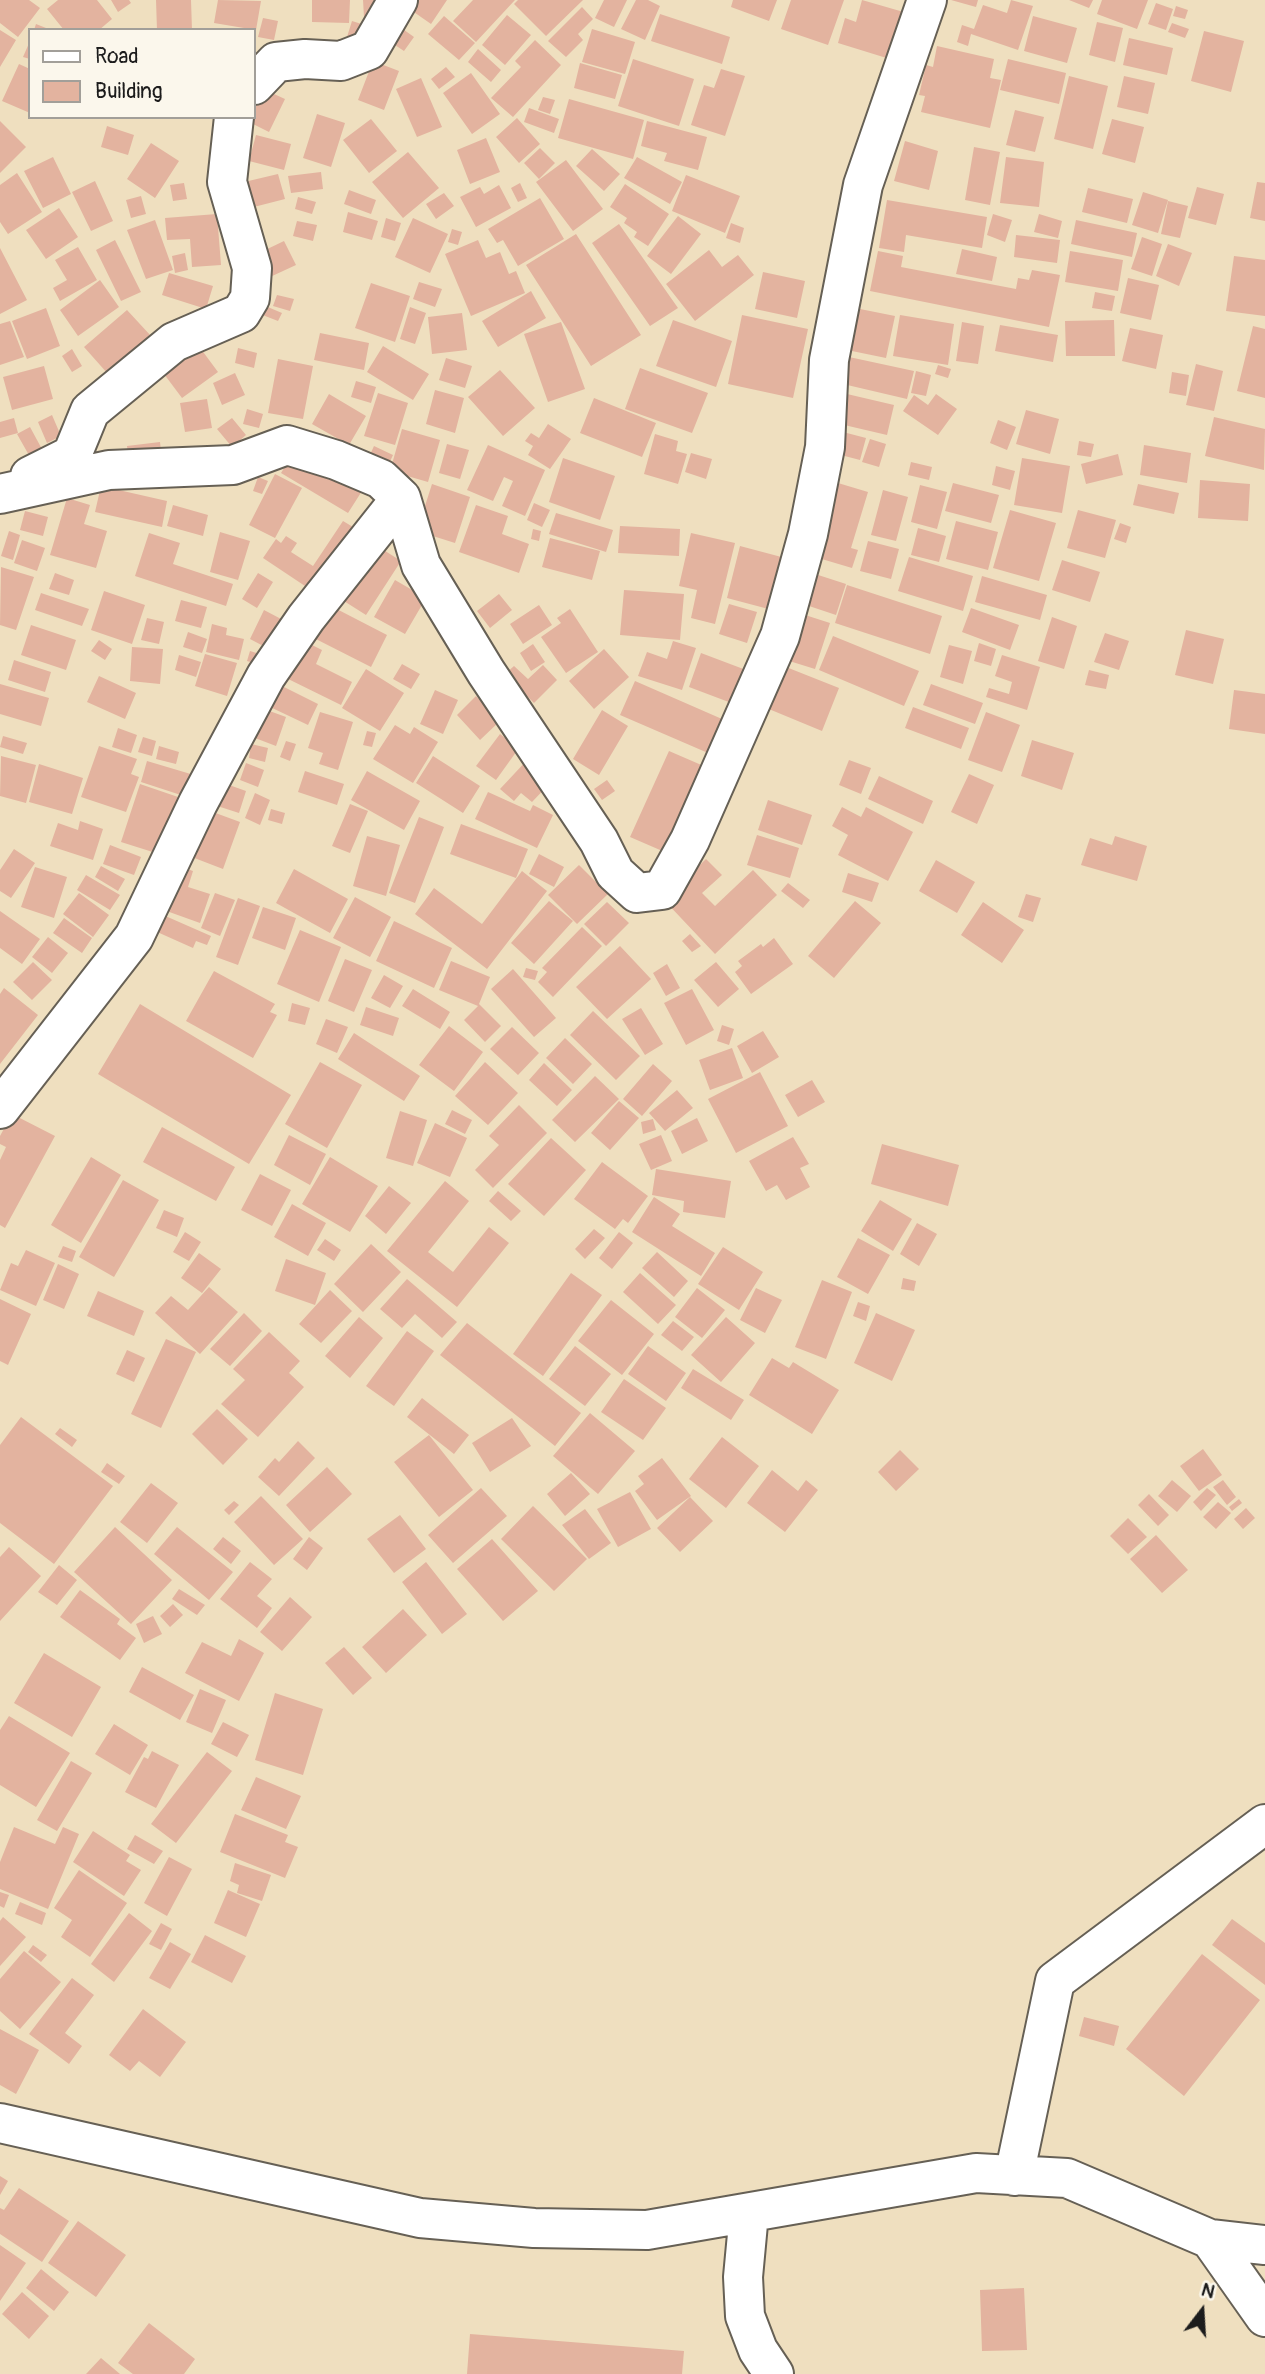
<!DOCTYPE html>
<html>
<head>
<meta charset="utf-8">
<style>
  body { margin:0 }
  #map { position:relative; width:1265px; height:2374px; overflow:hidden; background:#efdfbf; font-family:Pangolin,sans-serif }
  canvas { display:block }
  .legend { position:absolute; left:28px; top:28px; width:228px; height:91px; box-sizing:border-box; background:#fbf7ec; border:2px solid #a29f99; margin:0; padding:9px 12px; list-style:none; font-size:21px; color:#1c1c1c }
  .legend li { display:flex; align-items:center; gap:14px; height:35px }
  .legend b { width:35px; border:2px solid #a29f99 }
  .north { position:absolute; left:1167px; top:2276px; width:70px; height:70px; -webkit-text-stroke:5px #fbf7ec; paint-order:stroke; rotate:17deg; font-size:19px; font-weight:700; line-height:28px; text-align:center; color:#1c1c1c }
  .north::after { content:''; display:block; margin:auto; width:24px; height:32px; background:#1c1c1c; clip-path:polygon(50% 0,100% 100%,50% 72%,0 100%) }
</style>
</head>
<body>
<div id="map">
<canvas width="1265" height="2374"></canvas>
<ul class="legend">
<li><b style="height:9px;background:#fff"></b>Road</li>
<li><b style="height:19px;background:#e3b39f"></b>Building</li>
</ul>
<div class="north">N</div>
</div>
<script>
const context = document.querySelector('canvas').getContext('2d');
context.lineJoin = 'round';
function fillPath(path, color) { context.fillStyle = color; context.fill(path, 'evenodd'); }
const poly = rows => new Path2D(rows.map(r => 'M' + r).join(''));
function trace(path, color, width, dash) { context.strokeStyle = color; context.lineWidth = width; context.lineCap = dash ? 'butt' : 'round'; context.setLineDash(dash || []); context.stroke(path); }
fillPath(poly([
  [0,0,29,0,40,8,18,37,0,23],
  [58,0,97,0,112,19,99,30,64,30,47,9],
  [111,0,129,0,131,3,118,12],
  [156,0,191,0,192,30,157,30],
  [218,0,261,1,256,30,214,23],
  [312,0,350,0,349,23,312,22],
  [363,0,384,0,386,15,364,17],
  [418,0,447,0,431,24,411,10],
  [473,0,515,0,476,42,453,21],
  [518,0,583,0,546,36,514,4],
  [604,0,627,0,614,27,595,18],
  [636,0,648,0,660,6,645,40,621,29],
  [733,0,777,0,769,21,731,7],
  [791,0,844,0,828,45,781,29],
  [862,0,907,13,893,60,838,43,845,18,856,22],
  [951,0,978,0,976,7],
  [1011,0,1033,6,1018,50,971,34,968,46,957,42,962,25,974,29,983,5,1007,13],
  [1069,0,1093,0,1089,8],
  [1102,0,1148,0,1137,29,1097,14],
  [1156,3,1173,9,1166,30,1148,24],
  [1176,6,1188,10,1185,19,1173,16],
  [582,7,593,19,578,34,583,40,566,57,548,41],
  [660,14,730,37,722,64,651,41],
  [507,15,531,35,505,65,482,45],
  [444,16,475,43,459,60,428,34],
  [1033,16,1077,28,1067,63,1024,51],
  [263,18,278,21,274,40,258,37],
  [352,21,368,26,363,42,347,37],
  [393,22,414,37,404,51,383,37],
  [1097,22,1123,28,1115,62,1089,55],
  [1172,23,1189,29,1185,38,1168,32],
  [36,24,51,30,34,30],
  [592,29,635,42,625,74,582,62],
  [0,30,16,40,0,67],
  [1204,31,1244,41,1231,92,1191,81],
  [1129,38,1173,48,1167,75,1123,65],
  [535,40,561,65,513,117,491,98,521,67,515,61],
  [30,41,30,59,23,57],
  [937,46,994,59,990,78,1001,80,990,128,921,112,925,96,919,95,926,65,933,67],
  [478,49,501,70,491,82,468,62],
  [633,59,694,79,679,126,618,106],
  [1008,59,1066,73,1059,104,1000,90],
  [373,61,399,71,384,110,358,100],
  [580,63,622,75,615,99,574,88],
  [19,64,30,69,30,113,2,101],
  [446,67,455,77,439,89,431,79],
  [721,69,745,76,725,136,691,125,704,85,714,88],
  [471,73,500,114,472,134,443,93],
  [1069,76,1108,86,1093,149,1054,139],
  [1124,76,1155,83,1148,114,1117,107],
  [421,78,442,127,417,137,396,89],
  [263,89,285,99,269,132,247,121,249,117,254,117,254,107],
  [543,97,555,100,550,114,538,110],
  [569,99,644,120,633,159,558,138],
  [529,108,559,119,554,133,524,122],
  [1015,110,1044,117,1035,152,1006,145],
  [317,114,345,123,331,167,303,158],
  [517,118,540,144,519,163,496,137],
  [371,119,397,151,369,173,343,140],
  [1112,119,1144,127,1135,163,1102,154],
  [0,121,26,147,0,173],
  [647,121,707,137,698,170,664,161,667,153,641,146],
  [107,126,134,135,128,155,101,147],
  [256,135,291,144,284,170,249,161],
  [486,138,500,172,470,184,457,150],
  [905,141,938,151,929,190,894,181],
  [151,143,179,161,155,198,127,179],
  [974,147,1000,152,990,205,965,200],
  [540,148,555,163,539,179,524,163],
  [592,149,620,174,604,191,576,166],
  [408,152,439,188,403,218,372,182],
  [53,157,71,194,43,208,24,171],
  [637,157,682,182,670,204,624,178],
  [1006,157,1044,162,1039,207,1000,203],
  [566,160,603,209,573,231,536,182],
  [321,172,323,189,291,193,288,176],
  [17,173,42,212,8,234,0,222,0,185],
  [278,174,285,199,246,209,240,183],
  [686,175,740,196,725,233,672,211],
  [95,181,113,221,91,231,72,192],
  [1257,182,1265,183,1265,221,1250,218],
  [184,183,187,199,173,201,170,185],
  [520,183,527,198,518,202,511,188],
  [625,184,669,214,648,246,634,237,637,232,624,223,627,218,610,207],
  [499,185,511,208,476,227,460,197,480,187,484,194],
  [1197,187,1224,194,1216,225,1188,218],
  [1088,188,1133,199,1127,223,1082,212],
  [349,190,376,200,371,214,344,204],
  [1143,192,1168,200,1158,233,1132,225],
  [444,193,454,206,436,219,426,204],
  [141,196,146,214,131,218,126,200],
  [298,197,316,202,312,214,295,209],
  [540,198,564,239,518,266,503,240,497,243,488,229],
  [887,200,987,217,982,248,906,235,904,252,879,248],
  [1168,201,1188,206,1180,238,1161,234],
  [59,208,78,237,46,259,26,230],
  [348,212,378,221,372,240,343,232],
  [217,214,221,265,192,267,190,239,167,240,165,218],
  [993,214,1012,220,1005,242,987,235],
  [1039,214,1062,221,1058,238,1034,232],
  [678,216,701,234,671,274,647,256],
  [386,218,401,223,395,241,381,237],
  [413,218,448,234,430,273,395,257],
  [155,220,173,270,146,279,127,230],
  [1076,220,1137,233,1132,257,1071,244],
  [297,221,317,225,313,241,293,236],
  [731,223,744,228,740,243,726,238],
  [619,224,678,308,650,326,592,243],
  [452,229,462,232,458,245,448,242],
  [576,234,641,335,591,366,526,265],
  [1016,235,1060,240,1057,263,1014,257],
  [1142,237,1162,244,1152,276,1131,269],
  [115,240,141,292,121,301,96,250],
  [478,240,486,258,500,252,509,274,516,271,525,293,471,316,445,254],
  [284,241,296,265,270,277,259,253],
  [1168,244,1192,253,1179,286,1156,276],
  [78,247,97,280,60,301,53,288,67,280,55,260],
  [0,248,27,300,0,314],
  [962,249,997,257,992,281,956,274],
  [709,250,722,267,738,255,754,275,695,321,666,284],
  [878,251,903,256,901,267,1016,289,1018,278,1029,280,1032,270,1060,275,1049,327,870,291],
  [1070,251,1123,260,1118,291,1065,282],
  [185,253,188,270,175,273,172,256],
  [1234,256,1265,260,1265,316,1226,311],
  [763,272,805,281,797,318,755,309],
  [169,273,213,286,206,309,162,295],
  [1128,278,1159,285,1151,320,1120,313],
  [100,280,119,307,78,336,60,310],
  [419,282,442,289,435,307,413,299],
  [371,283,410,296,395,342,355,328],
  [531,291,546,318,498,347,482,321],
  [1095,292,1115,296,1112,311,1092,308],
  [277,295,294,299,290,311,273,306],
  [263,305,282,313,278,321,260,314],
  [410,307,426,313,415,344,400,339],
  [46,308,60,346,27,359,12,321],
  [855,308,895,316,886,358,847,350],
  [127,310,151,336,108,374,84,347],
  [462,313,467,350,432,354,428,317],
  [742,315,808,329,793,398,728,384],
  [900,315,954,324,948,365,893,356],
  [673,320,732,341,716,387,656,366],
  [1114,320,1115,356,1066,356,1065,321],
  [10,321,24,357,0,365,0,324],
  [561,322,585,389,548,402,524,334],
  [962,322,984,326,978,364,956,361],
  [1000,325,1058,335,1053,362,995,351],
  [1253,326,1265,329,1265,398,1237,391],
  [1130,328,1163,335,1156,369,1122,361],
  [320,333,369,343,364,370,314,360],
  [198,345,218,372,182,398,161,370],
  [383,346,429,374,413,400,367,372],
  [238,348,257,353,254,368,235,363],
  [72,349,82,366,72,372,62,356],
  [849,357,914,371,907,399,843,384],
  [446,358,472,366,465,388,439,380],
  [278,359,313,366,303,419,268,413],
  [1196,364,1223,371,1214,411,1186,405],
  [938,365,951,369,948,378,935,374],
  [44,366,53,399,12,410,3,377],
  [640,368,708,393,692,433,625,409],
  [500,370,535,408,503,436,468,397],
  [916,371,931,375,926,396,911,393],
  [1172,372,1189,375,1186,396,1169,393],
  [235,373,245,395,222,405,213,383],
  [356,381,376,387,371,403,351,397],
  [435,390,464,398,455,433,426,424],
  [378,393,408,403,395,445,364,436],
  [329,394,366,416,349,445,312,424],
  [847,394,894,405,887,435,840,424],
  [936,394,957,409,938,435,903,411,914,395,928,405],
  [594,398,656,423,642,457,580,433],
  [207,399,212,428,185,432,180,403],
  [247,409,263,414,259,428,243,424],
  [1026,410,1059,419,1050,454,1016,444],
  [52,415,61,436,47,443,38,422],
  [1214,417,1265,429,1264,470,1205,456],
  [14,418,18,433,0,438,0,422],
  [232,418,246,435,232,447,217,429],
  [998,420,1016,427,1007,450,990,443],
  [548,424,571,439,550,469,528,455,533,446,525,441,531,433,539,438],
  [30,427,43,451,30,457,17,434],
  [402,429,440,440,428,482,390,471],
  [843,432,866,438,860,460,837,454],
  [655,434,678,441,676,451,687,454,678,484,644,474],
  [870,439,886,444,879,467,862,462],
  [1079,441,1094,444,1091,457,1077,455],
  [160,442,162,460,129,463,127,446],
  [447,444,469,450,460,479,439,473],
  [488,445,545,470,525,516,502,506,513,481,504,477,493,501,467,490],
  [1144,445,1191,453,1187,483,1140,475],
  [374,446,393,455,387,468,368,459],
  [295,450,362,491,348,513,281,473],
  [691,453,712,459,706,479,685,472],
  [1118,454,1123,475,1086,484,1081,464],
  [563,458,615,476,600,520,549,502],
  [1022,458,1070,466,1062,513,1014,505],
  [911,462,932,467,929,480,908,475],
  [996,466,1015,471,1010,490,992,485],
  [275,474,302,488,275,538,249,525],
  [258,477,268,481,262,494,253,491],
  [1200,480,1250,484,1248,521,1198,518],
  [838,483,868,492,851,548,858,550,852,568,815,557],
  [953,483,999,495,991,523,945,511],
  [432,484,470,497,455,543,417,531],
  [1138,484,1179,493,1174,514,1133,505],
  [920,485,947,492,937,529,911,522],
  [101,486,167,501,162,527,95,512],
  [883,490,908,497,896,541,871,535],
  [67,498,90,505,84,524,107,531,96,568,50,555],
  [534,503,550,510,542,527,527,520],
  [173,505,208,515,203,536,167,526],
  [476,505,508,516,502,534,529,544,519,573,459,552],
  [1010,510,1056,523,1039,581,993,568],
  [1078,510,1116,520,1105,558,1067,548],
  [25,511,48,517,43,536,20,530],
  [556,513,613,530,606,552,549,534],
  [343,521,363,533,320,596,263,558,276,539,281,543,286,536,297,543,291,552,313,566],
  [956,521,998,532,988,570,946,559],
  [1120,523,1131,527,1126,543,1114,539],
  [620,526,680,529,679,556,618,553],
  [918,528,946,536,939,562,911,555],
  [533,529,541,531,539,541,531,539],
  [9,531,20,535,13,560,1,556],
  [220,532,250,541,238,580,210,572],
  [149,533,180,543,173,564,233,584,226,606,135,576],
  [691,533,735,543,715,624,691,618,697,590,679,586],
  [550,538,600,551,592,580,542,567],
  [22,540,45,548,37,571,14,563],
  [868,541,899,549,891,579,860,571],
  [371,542,401,561,366,615,336,596],
  [740,546,789,559,776,611,727,598],
  [909,557,973,576,963,611,898,591],
  [1062,560,1100,572,1090,602,1052,590],
  [1,567,34,577,16,630,0,625],
  [55,573,74,580,69,595,49,589],
  [258,573,273,582,257,608,242,599],
  [812,573,846,584,836,615,803,604],
  [982,576,1047,595,1040,620,975,602],
  [395,580,426,598,405,634,374,617],
  [847,585,942,616,930,654,835,623],
  [624,590,684,594,680,640,620,635],
  [104,591,145,605,132,644,91,630],
  [41,593,89,609,82,626,35,610],
  [499,594,512,610,490,628,477,611],
  [181,600,207,607,201,628,175,621],
  [327,604,387,635,371,667,304,633],
  [729,604,757,612,747,643,719,634],
  [539,605,552,625,523,644,510,624],
  [971,608,1019,625,1010,650,962,632],
  [570,609,598,652,566,673,541,637,561,623,557,618],
  [264,610,283,620,269,649,250,639],
  [802,614,830,623,815,669,786,660],
  [1052,617,1077,626,1064,669,1038,661],
  [147,618,164,622,159,644,141,640],
  [212,624,227,628,226,635,244,639,239,660,206,652],
  [31,625,76,640,66,670,21,655],
  [1186,630,1224,639,1213,684,1175,675],
  [188,632,207,639,202,653,183,647],
  [1105,633,1129,641,1119,670,1094,662],
  [833,636,919,671,904,706,819,670],
  [296,637,322,650,316,664,352,682,341,705,278,674],
  [99,640,112,649,105,660,91,651],
  [673,641,696,648,682,690,638,676,647,652,667,659],
  [979,643,996,649,991,666,974,661],
  [533,644,545,662,531,671,520,653],
  [949,645,972,651,963,684,940,677],
  [132,647,163,649,160,684,130,681],
  [604,649,629,677,594,709,569,681],
  [250,651,263,655,260,665,247,661],
  [701,653,746,670,734,704,689,687],
  [205,654,237,663,227,696,195,686],
  [179,655,201,662,196,677,175,670],
  [1002,655,1040,667,1027,710,986,697,989,688,1009,694,1012,682,995,676],
  [14,660,51,672,45,692,8,680],
  [402,664,420,674,411,689,393,679],
  [543,665,557,680,534,703,505,674,514,666,528,679],
  [781,665,839,688,822,731,764,707],
  [366,669,404,693,380,731,342,708],
  [1089,670,1109,675,1106,689,1085,685],
  [99,676,136,693,125,719,87,702],
  [635,681,722,719,708,753,620,715],
  [0,684,49,698,41,726,0,714],
  [278,684,318,704,308,725,268,706],
  [931,684,983,703,975,724,923,705],
  [435,690,458,700,443,734,420,724],
  [1234,690,1265,694,1265,734,1229,729],
  [476,696,500,721,480,740,457,715],
  [913,707,969,728,961,749,905,728],
  [264,709,286,717,276,746,255,738],
  [602,710,628,726,599,775,573,759],
  [320,712,353,722,338,770,319,764,323,753,308,748],
  [986,712,1020,725,1002,772,968,760],
  [395,725,410,734,414,727,438,742,413,783,373,759],
  [118,728,137,735,131,753,112,747],
  [367,731,376,733,372,747,363,745],
  [500,734,519,748,496,780,476,766],
  [3,736,27,743,23,754,0,747],
  [143,737,156,741,152,756,138,752],
  [1032,740,1074,753,1062,790,1021,776],
  [286,741,296,744,290,761,280,757],
  [251,744,268,748,265,762,249,758],
  [99,746,137,759,131,774,139,777,126,812,81,797],
  [159,746,179,752,176,764,156,759],
  [669,751,706,767,667,853,630,837],
  [1,756,36,765,26,803,0,796],
  [433,756,480,786,463,813,416,783],
  [529,758,553,780,532,802,521,793,514,801,500,789],
  [849,760,871,768,861,794,839,785],
  [147,761,194,775,187,797,141,782],
  [246,763,264,770,258,787,240,780],
  [39,764,83,778,72,814,29,802],
  [305,771,344,784,337,805,298,792],
  [367,771,420,801,404,830,351,800],
  [969,774,994,785,977,824,951,812],
  [879,776,933,801,923,824,868,799],
  [215,780,246,791,239,813,208,803],
  [607,780,615,791,602,800,594,789],
  [140,784,178,797,159,854,121,842],
  [488,792,530,811,533,805,553,815,537,848,475,819],
  [255,793,270,800,260,825,245,818],
  [768,800,812,815,802,845,758,830],
  [350,804,368,811,350,853,332,846],
  [842,807,861,817,866,807,913,832,888,881,838,855,848,835,832,826],
  [202,808,240,822,223,869,184,854],
  [271,809,285,813,282,824,268,820],
  [419,817,444,827,415,903,389,893],
  [80,821,103,829,93,860,50,846,58,823,78,830],
  [461,824,528,849,516,878,450,854],
  [757,835,799,848,790,878,747,865],
  [367,836,400,845,386,896,353,886],
  [1115,836,1147,846,1137,881,1081,865,1090,838,1112,845],
  [110,845,141,857,134,875,103,864],
  [14,849,35,863,11,898,0,891,0,870],
  [539,854,564,867,554,887,529,874],
  [706,859,722,875,702,893,715,906,753,870,777,895,715,954,664,900],
  [936,860,975,882,957,913,919,891],
  [176,865,193,871,188,887,210,894,200,923,161,909],
  [579,865,608,894,577,924,548,895],
  [101,866,125,879,118,891,95,877],
  [35,867,67,877,54,918,21,907],
  [294,869,348,899,330,933,276,903],
  [522,871,547,891,487,969,415,914,434,888,482,924],
  [848,873,879,883,872,902,842,892],
  [86,875,120,895,110,910,77,890],
  [788,883,810,900,803,908,781,891],
  [79,893,109,915,93,937,63,914],
  [215,893,235,900,220,936,201,928],
  [1026,894,1041,898,1033,922,1018,917],
  [355,897,391,917,370,957,333,938],
  [238,898,260,906,238,965,216,957],
  [549,901,573,921,534,964,511,943],
  [855,901,881,923,834,978,808,956],
  [607,902,629,923,606,946,584,924],
  [983,902,1024,930,1002,963,961,935],
  [263,907,296,918,285,950,252,938],
  [0,911,40,939,22,964,0,948],
  [154,911,211,936,207,945,196,941,193,948,146,927],
  [64,918,92,938,82,953,53,933],
  [394,921,452,948,434,988,376,961],
  [582,927,602,946,553,997,538,982,547,972,542,968],
  [300,930,341,947,319,1002,277,984],
  [690,934,701,946,692,952,682,941],
  [48,937,68,953,52,973,32,957],
  [774,938,793,964,751,994,735,972,742,966,738,961,761,944,763,947],
  [620,946,651,979,607,1019,576,987],
  [345,959,372,970,354,1012,328,1001],
  [451,961,490,977,479,1004,501,1026,485,1042,464,1020,478,1006,439,990],
  [33,962,52,980,32,1000,13,982],
  [716,962,739,989,718,1007,694,980],
  [667,964,680,988,666,996,653,973],
  [526,968,538,971,535,980,523,977],
  [513,969,556,1018,534,1037,491,989],
  [214,971,275,1004,270,1012,277,1015,253,1058,186,1021],
  [384,975,403,986,390,1008,371,998],
  [4,988,38,1015,0,1064,0,994],
  [413,989,450,1012,440,1029,402,1006],
  [692,989,714,1030,686,1045,664,1003],
  [292,1003,310,1008,305,1025,288,1021],
  [140,1004,291,1095,249,1164,98,1074],
  [366,1007,399,1018,393,1036,360,1025],
  [641,1008,663,1044,645,1055,622,1019],
  [593,1011,640,1056,616,1080,570,1035],
  [326,1019,348,1027,337,1053,316,1044],
  [722,1025,734,1029,729,1045,717,1041],
  [449,1026,483,1052,454,1091,419,1065],
  [512,1027,539,1053,518,1075,490,1049],
  [763,1031,779,1057,752,1073,737,1046],
  [354,1033,420,1076,404,1101,338,1059],
  [565,1038,592,1064,573,1084,546,1058],
  [732,1048,743,1078,710,1090,699,1060],
  [320,1062,362,1085,327,1148,285,1124],
  [485,1062,518,1093,488,1125,455,1096],
  [544,1063,572,1090,557,1106,529,1080],
  [653,1064,672,1081,642,1116,623,1099],
  [760,1072,788,1126,736,1153,708,1099],
  [595,1076,619,1099,575,1142,552,1120],
  [812,1080,825,1102,798,1117,785,1095],
  [677,1090,693,1108,665,1131,649,1113],
  [619,1101,639,1118,610,1150,591,1133],
  [519,1105,547,1133,493,1188,475,1170,499,1145,489,1136],
  [452,1110,472,1120,465,1134,445,1124],
  [400,1111,427,1120,413,1166,386,1158],
  [12,1114,55,1136,5,1228,0,1225,0,1160,6,1147,0,1144,0,1136],
  [697,1118,708,1141,682,1154,671,1131],
  [653,1119,656,1130,643,1134,641,1122],
  [435,1123,467,1138,450,1177,417,1163],
  [162,1127,235,1167,216,1201,143,1162],
  [289,1135,326,1154,310,1185,274,1165],
  [661,1135,672,1161,651,1170,639,1144],
  [793,1137,809,1164,800,1168,810,1187,786,1200,777,1185,766,1191,749,1161],
  [551,1138,586,1170,544,1216,508,1184],
  [882,1144,959,1165,948,1206,871,1184],
  [91,1157,121,1175,81,1243,51,1225],
  [330,1157,378,1186,350,1232,302,1204],
  [602,1162,648,1196,628,1223,623,1219,615,1229,574,1199],
  [656,1169,731,1181,725,1218,683,1212,684,1201,652,1195],
  [260,1174,291,1190,272,1226,241,1210],
  [123,1180,159,1200,114,1277,79,1257],
  [445,1181,469,1201,428,1252,453,1272,489,1227,509,1243,457,1307,387,1251],
  [389,1186,411,1203,386,1234,365,1216],
  [498,1191,521,1211,511,1221,489,1201],
  [654,1197,680,1214,672,1226,715,1253,701,1276,632,1232],
  [880,1200,912,1219,893,1251,861,1231],
  [292,1204,326,1223,308,1256,274,1237],
  [164,1210,184,1218,177,1237,156,1228],
  [917,1223,937,1234,919,1266,900,1254],
  [594,1229,605,1238,585,1259,575,1249],
  [185,1232,201,1242,189,1261,173,1252],
  [619,1232,633,1243,612,1269,599,1258],
  [858,1238,890,1255,868,1294,837,1277],
  [325,1239,341,1250,334,1261,317,1250],
  [371,1244,401,1272,363,1312,334,1284],
  [63,1246,76,1251,72,1262,58,1257],
  [723,1247,763,1272,739,1310,698,1284],
  [26,1250,55,1263,36,1306,0,1290,11,1263,18,1266],
  [657,1252,688,1281,674,1297,642,1268],
  [199,1253,221,1269,202,1293,181,1278],
  [286,1259,326,1273,315,1305,275,1291],
  [58,1264,79,1274,64,1309,43,1300],
  [571,1273,602,1295,543,1376,513,1354],
  [640,1273,676,1305,658,1324,623,1292],
  [903,1278,916,1281,914,1291,901,1289],
  [407,1279,457,1322,442,1338,415,1314,402,1328,380,1309],
  [822,1280,852,1292,826,1359,795,1347],
  [209,1287,238,1312,200,1354,155,1313,171,1296,188,1310],
  [697,1288,725,1310,702,1338,675,1317],
  [756,1288,782,1300,765,1333,740,1320],
  [330,1290,352,1311,321,1343,299,1324],
  [98,1291,144,1311,134,1336,87,1316],
  [0,1299,31,1314,8,1365,0,1361],
  [611,1300,654,1334,622,1375,578,1341],
  [858,1302,870,1306,866,1321,853,1316],
  [244,1313,262,1331,230,1366,210,1349],
  [876,1313,915,1330,892,1381,854,1363],
  [359,1317,383,1338,350,1378,325,1356],
  [726,1317,755,1343,721,1382,691,1355],
  [673,1321,694,1337,682,1351,661,1335],
  [467,1323,581,1413,555,1446,440,1355],
  [407,1331,434,1351,394,1406,366,1386],
  [269,1332,300,1361,289,1373,304,1387,258,1437,221,1404,245,1380,233,1369],
  [166,1339,196,1352,161,1428,131,1414],
  [575,1346,611,1374,585,1406,549,1379],
  [648,1346,686,1373,666,1401,628,1374],
  [127,1350,145,1358,134,1382,116,1374],
  [772,1358,789,1368,793,1362,839,1390,812,1434,749,1395],
  [693,1369,744,1400,731,1420,681,1388],
  [624,1379,666,1408,643,1440,601,1412],
  [422,1398,469,1435,454,1454,407,1417],
  [217,1409,248,1439,223,1465,192,1434],
  [590,1413,635,1451,598,1494,553,1456],
  [21,1417,113,1486,54,1564,0,1523,0,1445],
  [512,1418,531,1446,490,1472,472,1443],
  [60,1428,77,1440,72,1447,55,1434],
  [429,1435,473,1490,439,1517,394,1462],
  [722,1437,759,1466,726,1508,689,1479],
  [298,1441,315,1458,279,1496,258,1477,275,1458,279,1462],
  [1203,1449,1222,1475,1199,1491,1180,1466],
  [900,1450,919,1469,896,1491,878,1472],
  [662,1458,691,1496,657,1520,635,1491,644,1484,638,1476],
  [107,1463,125,1476,119,1484,101,1472],
  [327,1467,352,1494,310,1532,286,1505],
  [772,1470,798,1491,806,1480,818,1490,785,1532,747,1503],
  [571,1473,590,1494,565,1516,547,1494],
  [1172,1480,1191,1496,1177,1512,1158,1496],
  [1223,1480,1236,1497,1227,1505,1213,1487],
  [151,1483,178,1503,147,1543,120,1522],
  [481,1488,507,1516,453,1563,428,1535],
  [1207,1488,1216,1495,1201,1511,1193,1502],
  [630,1492,651,1529,618,1547,597,1509],
  [1149,1494,1169,1515,1158,1526,1138,1505],
  [261,1496,303,1539,274,1565,234,1522],
  [690,1497,713,1521,680,1552,657,1528],
  [1239,1499,1242,1503,1232,1511,1229,1507],
  [234,1501,239,1505,229,1515,224,1510],
  [1218,1502,1231,1513,1216,1529,1203,1517],
  [533,1506,587,1559,554,1591,501,1539],
  [1246,1508,1255,1518,1243,1529,1234,1519],
  [585,1509,611,1543,589,1559,562,1525],
  [400,1515,426,1549,394,1573,367,1539],
  [1128,1518,1147,1537,1128,1554,1110,1536],
  [115,1527,172,1580,131,1624,74,1572],
  [177,1527,233,1572,209,1600,154,1554],
  [1156,1535,1188,1570,1162,1593,1130,1559],
  [223,1537,241,1551,231,1564,213,1549],
  [309,1537,323,1548,307,1570,293,1559],
  [492,1539,538,1591,503,1621,457,1569],
  [9,1547,41,1576,0,1621,0,1557],
  [250,1562,272,1579,257,1596,272,1608,257,1628,220,1599],
  [426,1562,467,1614,442,1634,402,1582],
  [59,1565,77,1580,57,1605,38,1592],
  [179,1589,205,1605,197,1615,172,1599],
  [80,1590,120,1619,117,1624,136,1638,120,1660,60,1617],
  [290,1597,312,1617,282,1651,260,1632],
  [173,1604,183,1615,170,1627,160,1616],
  [403,1609,427,1635,386,1673,362,1647],
  [153,1616,162,1634,144,1643,136,1624],
  [239,1639,264,1653,239,1701,185,1673,202,1642,231,1656],
  [344,1647,372,1678,353,1695,325,1663],
  [44,1653,101,1687,72,1737,14,1703],
  [142,1667,194,1695,180,1720,129,1692],
  [200,1689,226,1700,212,1733,186,1722],
  [275,1693,323,1709,303,1775,255,1760],
  [9,1716,70,1753,36,1807,0,1785,0,1730],
  [223,1722,249,1735,237,1757,211,1744],
  [114,1724,148,1745,130,1775,95,1754],
  [152,1751,179,1765,156,1808,125,1792,144,1757,148,1759],
  [207,1752,232,1771,176,1843,151,1824],
  [71,1761,92,1773,57,1831,37,1820],
  [256,1777,301,1796,286,1829,241,1810],
  [235,1814,288,1835,285,1842,298,1847,285,1878,220,1852],
  [14,1827,55,1844,63,1827,79,1834,48,1909,0,1889,0,1862],
  [93,1831,130,1855,126,1861,141,1870,124,1896,73,1862],
  [135,1835,163,1851,154,1864,127,1849],
  [169,1857,192,1869,167,1916,144,1903],
  [235,1863,271,1875,262,1901,237,1893,239,1885,230,1881],
  [79,1870,127,1903,90,1957,61,1937,72,1920,54,1908],
  [228,1890,260,1904,246,1937,214,1923],
  [0,1892,9,1895,4,1908,0,1906],
  [20,1902,46,1913,42,1925,15,1914],
  [129,1913,152,1931,114,1982,91,1964],
  [3,1917,26,1937,0,1966,0,1921],
  [1232,1919,1265,1943,1265,1985,1212,1945],
  [161,1923,172,1929,161,1950,149,1944],
  [205,1935,246,1956,232,1983,191,1962],
  [170,1942,191,1954,170,1989,149,1978],
  [33,1945,47,1955,41,1962,28,1952],
  [24,1951,61,1982,20,2029,0,2011,0,1979],
  [1202,1954,1260,2000,1184,2096,1126,2049],
  [72,1978,94,1995,65,2033,82,2046,69,2064,29,2034],
  [143,2009,186,2042,160,2077,139,2061,130,2071,109,2055],
  [1084,2017,1119,2026,1114,2046,1079,2036],
  [0,2029,39,2050,16,2094,0,2085],
  [0,2176,8,2181,0,2195],
  [19,2188,69,2221,42,2262,0,2234,0,2208,4,2210],
  [78,2221,126,2255,96,2297,48,2263],
  [0,2245,26,2263,0,2301],
  [41,2269,69,2292,54,2311,26,2288],
  [1024,2288,1027,2350,982,2351,980,2290],
  [22,2292,49,2316,29,2339,2,2314],
  [149,2323,195,2359,184,2374,133,2374,118,2363],
  [470,2334,684,2351,682,2374,467,2374],
  [101,2358,120,2374,86,2374]
]), '#e3b39f');
const minor = poly([
  [254,85,276,62,305,59,341,61,369,50,398,0],
  [30,476,72,455,90,411,174,342,241,313,250,298,252,268,227,182,234,117],
  [0,494,109,470,233,465,287,445,336,460,381,479,401,498,421,565,486,672,599,841,615,873,637,893,662,890,690,840,780,636,808,534,825,447,829,360,863,185,927,0],
  [0,1109,134,937,198,803,266,676,306,618,401,498],
  [0,2123,420,2218,534,2228,647,2230,976,2173,1067,2178,1210,2239,1265,2245],
  [1014,2176,1055,1981,1265,1824],
  [749,2213,743,2277,745,2316,758,2350,774,2374],
  [1210,2239,1265,2317]
]);
trace(minor, '#666055', 42);
trace(minor, '#fff', 38);
</script>
</body>
</html>
